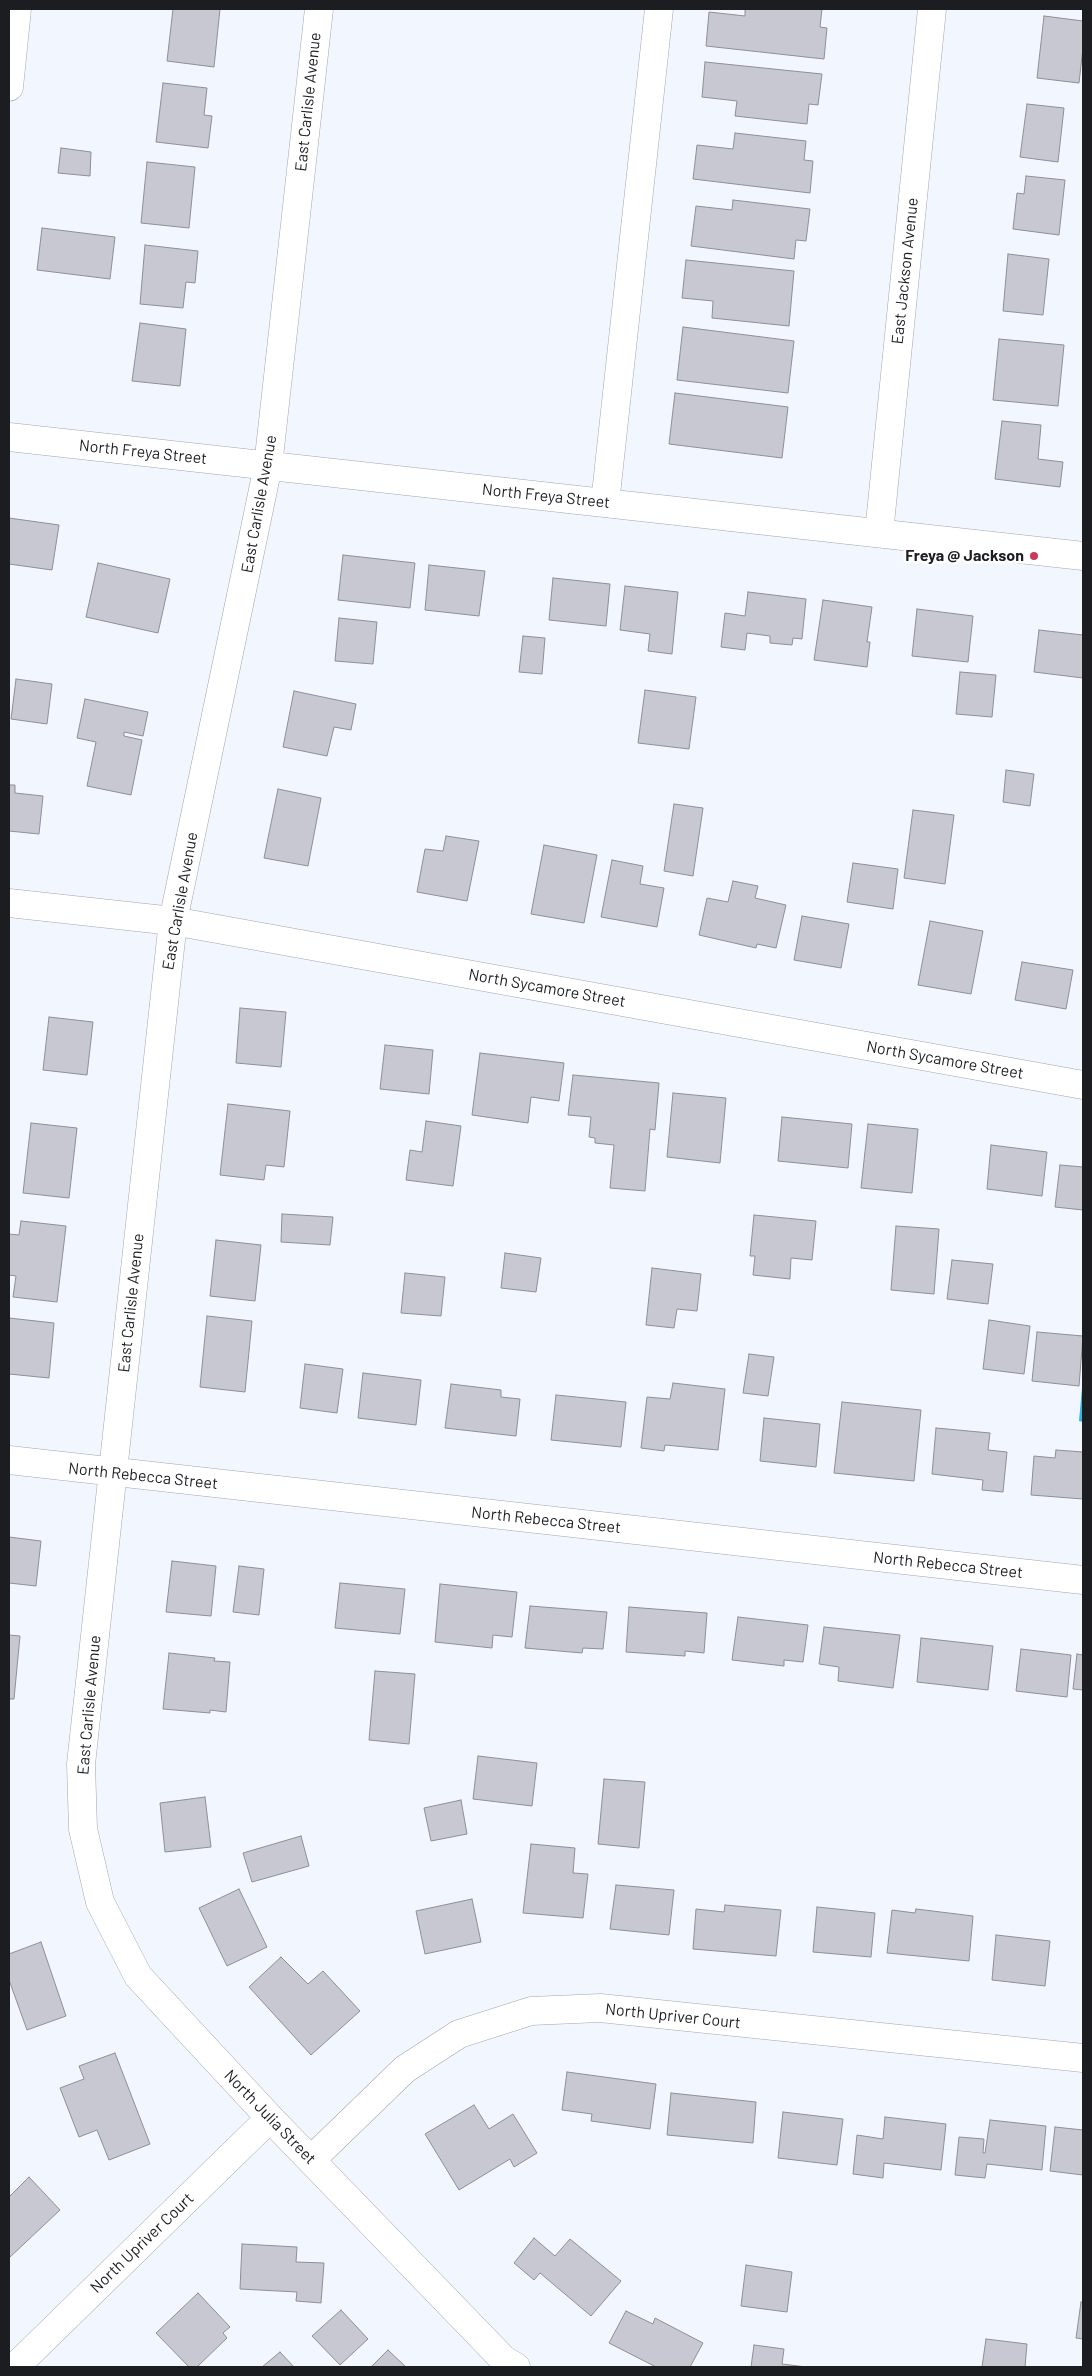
<!DOCTYPE html>
<html>
<head>
<meta charset="utf-8">
<style>
  body { margin:0 }
  #map { position:relative; width:1092px; height:2376px; overflow:hidden; background:#f2f7ff; font-family:Barlow,sans-serif }
  canvas { display:block }
  .frame { position:absolute; inset:0; border:10px solid #1b1d21; pointer-events:none }
</style>
</head>
<body>
<div id="map">
<canvas width="1092" height="2376"></canvas>
<div class="frame"></div>
</div>
<script>
const context = document.querySelector('canvas').getContext('2d');
context.lineJoin = 'round';
function fillPath(path, color) { context.fillStyle = color; context.fill(path, 'evenodd'); }
const poly = rows => new Path2D(rows.map(r => 'M' + r).join(''));
function trace(path, color, width, dash) { context.strokeStyle = color; context.lineWidth = width; context.lineCap = dash ? 'butt' : 'round'; context.setLineDash(dash || []); context.stroke(path); }
function drawText(font, color, halo, rows, align = 'center') {
  context.font = font + ' Barlow,sans-serif'; context.lineWidth = 5; context.setLineDash([]); context.textBaseline = 'middle'; context.strokeStyle = halo; context.fillStyle = color; for (const [text, x, y, turn = 0] of rows) {
    context.save(); context.translate(x, y); context.rotate((+turn || 0) * Math.PI / 180); context.textAlign = isNaN(turn) ? turn : align; if (halo) context.strokeText(text, 0, 0); context.fillText(text, 0, 0); context.restore();
  }
}
fillPath(poly([
  [1083,1377,1083,1422,1079,1421]
]), '#30bae1');
const building = poly([
  [173,9,220,9,214,67,167,61,173,9],
  [745,9,822,9,820,27,827,28,824,59,706,46,709,12,745,16,745,9],
  [1044,16,1083,21,1083,48,1079,83,1037,78,1044,16],
  [705,62,822,74,818,105,809,104,807,124,735,116,737,101,702,97,705,62],
  [163,83,207,88,204,115,212,116,208,148,156,142,163,83],
  [1027,104,1064,108,1058,162,1020,157,1027,104],
  [735,133,806,141,804,160,813,161,810,193,693,179,697,145,733,149,735,133],
  [61,148,91,152,90,176,58,173,61,148],
  [147,162,195,167,189,228,141,223,147,162],
  [1026,176,1065,180,1059,235,1013,229,1017,193,1024,194,1026,176],
  [733,200,810,209,806,241,796,240,794,259,691,246,696,206,732,210,733,200],
  [42,228,115,237,110,279,37,270,42,228],
  [145,245,198,251,195,283,186,282,183,308,140,304,145,245],
  [1008,254,1049,259,1043,315,1003,311,1008,254],
  [686,260,794,271,789,326,712,318,713,301,682,298,686,260],
  [140,323,186,329,180,386,132,381,140,323],
  [683,327,794,341,788,393,677,380,683,327],
  [999,339,1064,345,1058,406,993,400,999,339],
  [675,393,788,407,782,458,669,444,675,393],
  [1002,421,1041,425,1038,459,1063,462,1060,487,995,479,1002,421],
  [9,518,59,525,52,570,9,564,9,518],
  [343,555,415,563,410,608,338,600,343,555],
  [98,563,170,579,158,633,86,617,98,563],
  [429,565,485,571,479,616,425,610,429,565],
  [553,578,610,584,606,626,549,620,553,578],
  [625,586,678,592,672,654,648,651,650,634,620,630,625,586],
  [748,592,806,599,802,639,793,638,792,645,770,643,770,636,747,633,745,650,721,647,725,613,745,616,748,592],
  [823,600,872,607,867,642,870,642,867,667,814,660,823,600],
  [917,609,973,616,968,662,912,656,917,609],
  [339,618,377,622,373,664,335,661,339,618],
  [1039,630,1083,635,1083,678,1034,672,1039,630],
  [523,636,545,638,542,674,519,672,523,636],
  [960,672,996,675,992,717,956,714,960,672],
  [16,679,52,684,47,724,11,719,16,679],
  [645,690,696,697,689,749,638,743,645,690],
  [294,691,356,704,351,730,334,727,327,756,283,747,294,691],
  [85,699,148,712,143,736,124,732,124,736,142,740,131,795,87,786,96,742,77,738,85,699],
  [1006,770,1034,774,1030,806,1003,802,1006,770],
  [9,785,15,785,15,793,43,796,39,834,9,831,9,785],
  [278,789,321,798,308,866,264,858,278,789],
  [674,804,703,808,693,876,664,871,674,804],
  [913,810,954,815,945,884,904,878,913,810],
  [446,836,479,841,467,901,417,892,425,849,443,851,446,836],
  [544,845,597,855,584,923,531,914,544,845],
  [612,860,643,866,640,884,664,888,657,927,601,917,612,860],
  [853,863,898,869,893,909,847,902,853,863],
  [733,881,758,886,755,898,786,905,776,948,757,944,756,948,699,935,707,898,728,902,733,881],
  [802,916,849,924,841,968,794,960,802,916],
  [930,921,983,931,971,994,918,985,930,921],
  [1022,962,1073,970,1066,1009,1015,1000,1022,962],
  [240,1008,286,1012,281,1067,236,1063,240,1008],
  [49,1017,93,1022,87,1075,43,1070,49,1017],
  [385,1045,433,1050,429,1094,380,1089,385,1045],
  [480,1053,564,1063,559,1101,531,1097,528,1123,472,1115,480,1053],
  [573,1075,659,1083,655,1130,650,1129,645,1191,610,1188,614,1145,595,1143,595,1138,589,1137,591,1117,568,1115,573,1075],
  [673,1093,726,1098,720,1163,667,1157,673,1093],
  [228,1104,290,1111,284,1167,266,1165,264,1180,220,1175,228,1104],
  [782,1117,852,1124,848,1168,778,1161,782,1117],
  [426,1121,461,1126,453,1186,406,1180,410,1150,422,1152,426,1121],
  [31,1123,77,1128,69,1198,23,1193,31,1123],
  [868,1124,918,1129,912,1193,861,1188,868,1124],
  [991,1145,1047,1152,1042,1196,987,1189,991,1145],
  [1060,1165,1083,1167,1083,1210,1055,1207,1060,1165],
  [282,1214,333,1217,330,1245,281,1242,282,1214],
  [754,1215,816,1221,812,1260,791,1258,790,1279,753,1275,755,1256,750,1256,754,1215],
  [21,1221,66,1226,57,1302,13,1297,16,1276,9,1275,9,1234,19,1235,21,1221],
  [896,1226,939,1229,934,1294,891,1290,896,1226],
  [216,1240,261,1245,255,1301,210,1296,216,1240],
  [505,1253,541,1258,536,1292,501,1288,505,1253],
  [952,1260,993,1264,988,1304,947,1299,952,1260],
  [652,1268,701,1274,697,1311,677,1309,674,1328,646,1325,652,1268],
  [405,1273,445,1277,441,1316,401,1313,405,1273],
  [207,1316,252,1321,245,1392,200,1387,207,1316],
  [9,1318,54,1323,49,1378,9,1374,9,1318],
  [989,1320,1030,1326,1024,1374,983,1369,989,1320],
  [1037,1332,1083,1336,1079,1386,1032,1381,1037,1332],
  [749,1354,774,1357,768,1396,743,1393,749,1354],
  [305,1364,343,1369,337,1413,300,1408,305,1364],
  [363,1373,421,1380,416,1425,358,1418,363,1373],
  [673,1383,725,1389,718,1450,665,1445,664,1451,641,1448,647,1397,670,1399,673,1383],
  [451,1384,501,1390,501,1397,520,1399,516,1436,445,1428,451,1384],
  [556,1395,626,1402,621,1447,551,1440,556,1395],
  [842,1402,921,1410,914,1481,834,1473,842,1402],
  [764,1418,820,1424,816,1467,760,1461,764,1418],
  [936,1428,990,1433,988,1450,1007,1452,1003,1492,982,1490,983,1480,932,1474,936,1428],
  [1056,1450,1083,1452,1083,1499,1031,1495,1034,1456,1055,1458,1056,1450],
  [9,1537,41,1541,36,1586,9,1583,9,1537],
  [172,1561,216,1566,211,1616,166,1612,172,1561],
  [239,1566,264,1569,259,1615,233,1612,239,1566],
  [340,1583,405,1589,400,1634,335,1628,340,1583],
  [440,1584,517,1592,512,1637,493,1635,492,1648,435,1642,440,1584],
  [530,1606,607,1612,603,1649,583,1648,582,1653,525,1648,530,1606],
  [629,1607,707,1613,704,1653,685,1651,685,1656,626,1652,629,1607],
  [738,1617,808,1625,803,1662,784,1660,784,1666,732,1660,738,1617],
  [824,1627,900,1635,893,1688,838,1681,839,1667,819,1664,824,1627],
  [9,1635,20,1636,14,1699,9,1699,9,1635],
  [921,1638,993,1646,988,1690,917,1682,921,1638],
  [1021,1649,1071,1655,1067,1697,1016,1691,1021,1649],
  [169,1653,215,1658,214,1661,230,1662,226,1712,210,1710,210,1713,163,1709,169,1653],
  [1077,1654,1083,1655,1083,1690,1073,1689,1077,1654],
  [375,1671,415,1674,409,1744,369,1740,375,1671],
  [478,1756,537,1763,532,1806,473,1799,478,1756],
  [604,1779,645,1782,639,1848,598,1844,604,1779],
  [205,1797,211,1847,165,1852,160,1803,205,1797],
  [461,1800,467,1834,431,1841,424,1808,461,1800],
  [301,1836,309,1866,252,1882,243,1853,301,1836],
  [531,1844,575,1848,573,1873,588,1874,583,1918,523,1913,531,1844],
  [616,1885,674,1890,669,1935,610,1929,616,1885],
  [239,1889,267,1947,227,1966,199,1908,239,1889],
  [472,1899,481,1942,425,1954,416,1911,472,1899],
  [725,1905,781,1910,776,1956,693,1949,696,1909,724,1912,725,1905],
  [817,1907,875,1913,871,1957,813,1952,817,1907],
  [916,1909,973,1916,969,1961,887,1953,892,1910,915,1913,916,1909],
  [996,1935,1050,1941,1045,1986,992,1980,996,1935],
  [41,1942,66,2016,27,2030,9,1980,9,1954,41,1942],
  [281,1957,308,1984,323,1971,360,2011,311,2055,249,1987,281,1957],
  [115,2053,150,2144,109,2160,97,2130,79,2137,60,2088,84,2079,79,2066,115,2053],
  [567,2072,656,2084,650,2129,591,2121,592,2114,562,2110,567,2072],
  [671,2093,756,2102,753,2143,667,2135,671,2093],
  [474,2105,489,2129,513,2114,537,2153,514,2167,510,2159,459,2190,425,2134,474,2105],
  [783,2112,843,2119,837,2165,778,2158,783,2112],
  [885,2117,946,2124,941,2170,884,2163,883,2178,853,2174,857,2135,883,2139,885,2117],
  [990,2120,1046,2126,1042,2170,987,2164,985,2178,955,2175,959,2137,984,2139,983,2153,985,2153,990,2120],
  [1055,2127,1083,2130,1083,2175,1050,2171,1055,2127],
  [29,2177,60,2210,9,2258,9,2197,29,2177],
  [534,2238,555,2256,570,2239,621,2281,591,2316,540,2273,534,2280,514,2263,534,2238],
  [242,2244,297,2247,296,2262,324,2263,321,2303,296,2301,297,2292,240,2289,242,2244],
  [746,2265,792,2272,787,2312,741,2306,746,2265],
  [198,2293,230,2327,223,2333,227,2338,197,2367,189,2367,156,2333,198,2293],
  [1081,2302,1083,2302,1083,2339,1076,2338,1081,2302],
  [341,2310,368,2339,340,2365,312,2336,341,2310],
  [626,2311,653,2324,655,2318,703,2343,690,2367,656,2367,609,2343,626,2311],
  [986,2339,1027,2344,1025,2367,982,2367,986,2339],
  [754,2345,784,2349,782,2364,806,2367,751,2367,754,2345],
  [388,2350,406,2367,371,2367,388,2350],
  [280,2352,294,2367,262,2367,280,2352]
]);
fillPath(building, '#c8c8d3');
trace(building, '#8e8e98', 1);
const minor = poly([
  [319,9,268,466,173,921,81,1764,83,1829,100,1902,138,1976,270,2118,503,2359,516,2367],
  [9,87,17,9],
  [9,437,1083,556],
  [605,503,659,9],
  [879,533,932,9],
  [9,903,173,921,1083,1085],
  [9,1460,1083,1580],
  [312,2159,405,2069,459,2034,531,2011,600,2008,1083,2058],
  [15,2367,270,2118]
]);
trace(minor, '#a1a6af', 29);
trace(minor, '#fff', 28);
for (const [x, y, r, color] of [
  [1034,556,5,"#c93a5e"]
]) { const dot = new Path2D(); dot.arc(x, y, r, 0, 2 * Math.PI); context.fillStyle = color; context.fill(dot); trace(dot, '#fff', 2); }
drawText('16px', '#1b1d21', '#fff', [
  ["East Carlisle Avenue",308,102,-84],
  ["East Jackson Avenue",905,271,-84],
  ["North Freya Street",143,452,6],
  ["North Freya Street",546,496,6],
  ["East Carlisle Avenue",259,504,-80],
  ["East Carlisle Avenue",180,901,-80],
  ["North Sycamore Street",547,988,10],
  ["North Sycamore Street",945,1060,10],
  ["East Carlisle Avenue",131,1303,-84],
  ["North Rebecca Street",143,1476,6],
  ["North Rebecca Street",546,1520,6],
  ["North Rebecca Street",948,1565,6],
  ["East Carlisle Avenue",89,1705,-85],
  ["North Upriver Court",673,2016,6],
  ["North Julia Street",270,2117,46],
  ["North Upriver Court",142,2243,-44]
]);
drawText('bold 16px', '#1b1d21', '#fff', [
  ["Freya @ Jackson",1024,556]
], 'right');
</script>
</body>
</html>
